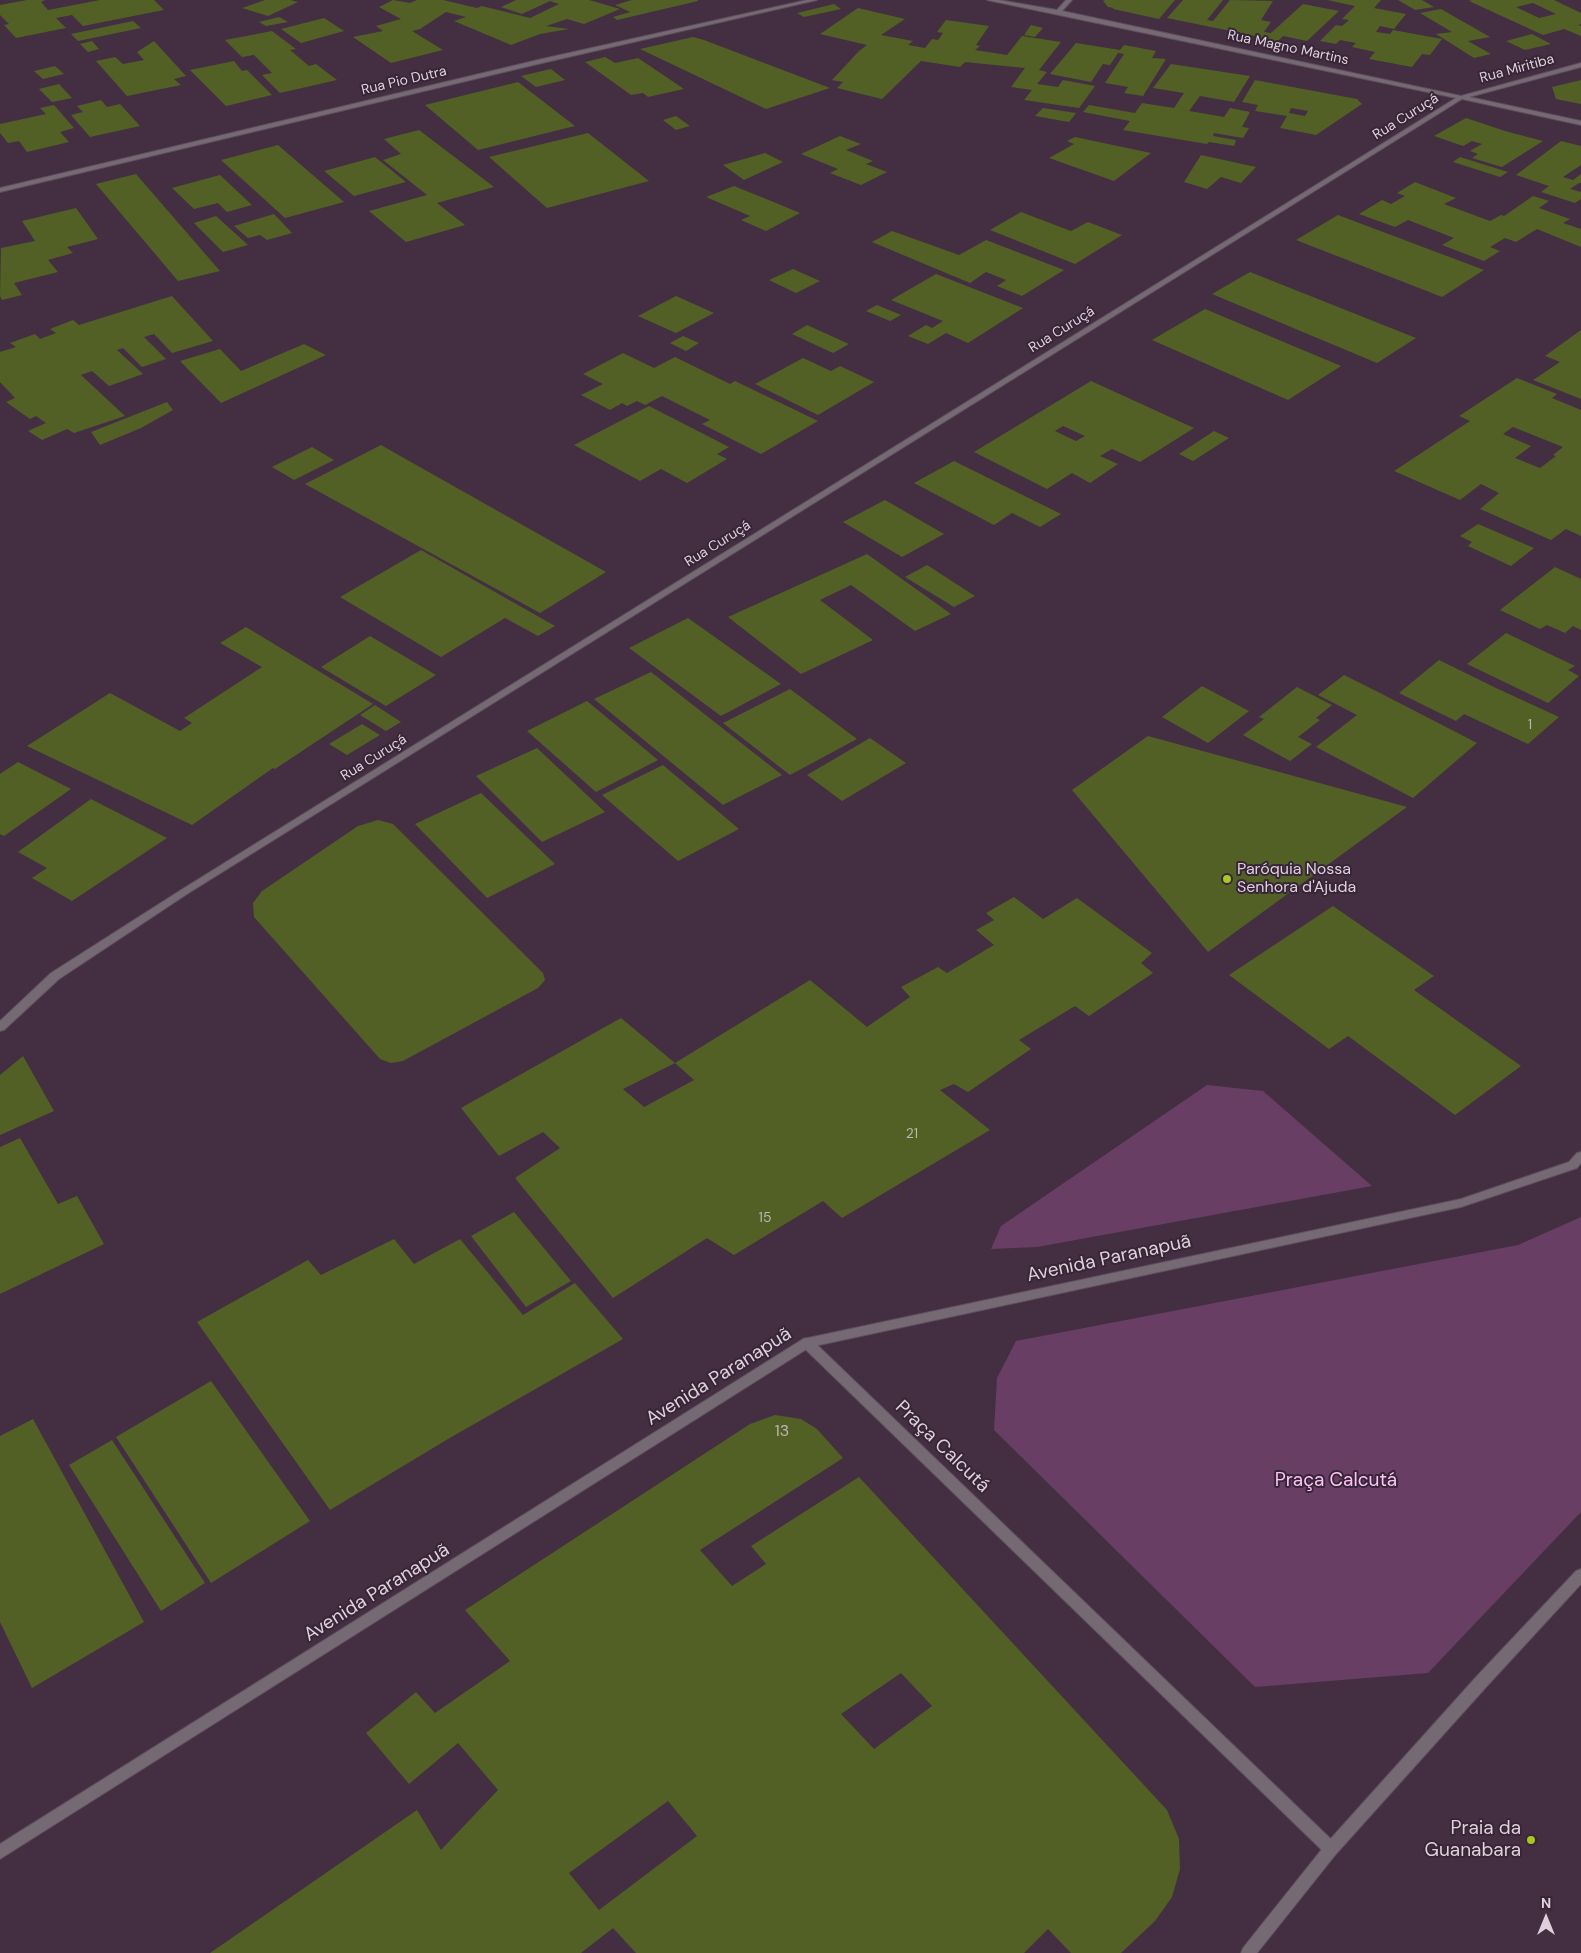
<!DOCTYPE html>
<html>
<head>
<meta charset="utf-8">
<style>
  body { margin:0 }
  #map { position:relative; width:1581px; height:1953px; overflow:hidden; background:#432f41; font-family:"DM Sans",sans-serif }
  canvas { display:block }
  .north { position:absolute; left:1521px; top:1893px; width:50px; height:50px; -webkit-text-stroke:4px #382537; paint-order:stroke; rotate:0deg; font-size:14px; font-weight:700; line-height:20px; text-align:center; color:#ded1dc }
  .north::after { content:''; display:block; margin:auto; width:18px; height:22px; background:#ded1dc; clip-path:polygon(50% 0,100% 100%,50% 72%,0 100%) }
</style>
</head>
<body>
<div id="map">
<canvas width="1581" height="1953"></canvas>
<div class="north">N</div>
</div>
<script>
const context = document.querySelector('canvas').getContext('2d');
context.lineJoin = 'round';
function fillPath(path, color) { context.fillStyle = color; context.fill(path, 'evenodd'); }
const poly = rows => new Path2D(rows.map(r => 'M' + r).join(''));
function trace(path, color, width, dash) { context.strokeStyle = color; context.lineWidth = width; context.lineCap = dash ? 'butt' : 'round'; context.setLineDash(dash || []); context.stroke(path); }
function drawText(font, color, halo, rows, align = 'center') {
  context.font = font + ' "DM Sans",sans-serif'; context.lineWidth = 4; context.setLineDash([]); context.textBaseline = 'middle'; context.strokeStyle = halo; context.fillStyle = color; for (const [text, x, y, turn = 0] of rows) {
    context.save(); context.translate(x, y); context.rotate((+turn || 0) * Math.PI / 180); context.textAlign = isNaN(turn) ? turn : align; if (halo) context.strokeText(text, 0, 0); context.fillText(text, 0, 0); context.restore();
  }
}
fillPath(poly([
  [1207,1085,1263,1091,1372,1186,1037,1247,991,1249,1001,1226],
  [1581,1217,1581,1512,1428,1673,1255,1687,994,1430,997,1378,1016,1341,1518,1245]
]), '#683e64');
fillPath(poly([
  [27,0,45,0,41,2,48,10,100,0,154,0,164,10,83,26,72,15,56,18,66,28,16,38,4,25,9,24,0,15,0,5],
  [265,0,290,0,298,2,268,16,242,8],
  [393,0,410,3,417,0,443,0,477,8,482,6,530,18,559,4,550,1,522,14,501,7,516,0,589,0,620,9,584,24,567,19,546,26,569,29,540,34,511,45,454,21,466,17,446,12,420,29,412,31,443,50,391,63,353,37,383,31,376,26,401,19,379,7],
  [632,0,698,0,698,1,617,20,613,17,630,12,615,5],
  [1105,0,1175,0,1159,19,1113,9,1114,8,1108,7,1103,1],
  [1183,0,1223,0,1207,20,1213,21,1230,0,1273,1,1261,20,1271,22,1264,32,1271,33,1303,4,1339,11,1307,41,1283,36,1273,46,1256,42,1260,37,1167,18],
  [1327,0,1381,0,1374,8,1406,14,1394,29,1380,26,1376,32,1390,34,1393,30,1442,39,1430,55,1422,54,1412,67,1369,59,1375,52,1352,47,1356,43,1340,40,1336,44,1320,41,1336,25,1342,26,1349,20,1342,19,1355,6],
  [1398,0,1422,0,1434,7,1415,10],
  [1472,0,1554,0,1581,13,1581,24,1578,25,1581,26,1581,36,1564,29,1543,35,1469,1],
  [1533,3,1556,14,1539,18,1516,7],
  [834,4,841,9,804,17,797,13],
  [858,8,905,19,881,35,913,41,908,45,925,48,932,39,938,40,943,33,937,32,946,20,989,26,976,45,980,46,975,50,1007,55,1022,36,1061,42,1039,70,1047,72,1037,84,1058,87,1063,80,1095,86,1079,108,1024,100,1032,90,1011,87,1025,68,965,62,960,67,921,61,882,99,837,88,843,82,832,80,859,51,867,45,820,34],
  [1441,9,1490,37,1468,41,1491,54,1474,58,1436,34,1452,32,1420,13],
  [279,17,288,22,266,26,259,22],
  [324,18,344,31,301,43,281,29],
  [133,21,141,28,78,41,71,34],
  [1031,25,1043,28,1035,37,1024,35],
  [272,31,296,49,290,50,309,66,316,64,337,80,280,93,262,75,272,73,254,55,242,57,225,40],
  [1532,34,1551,44,1525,50,1506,41],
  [693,37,704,40,830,88,766,109,640,49],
  [92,41,99,49,88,52,80,44],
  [154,41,186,76,174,79,181,85,127,96,96,61,115,57,123,64,144,60,137,52],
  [1076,43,1120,50,1124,45,1156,51,1152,58,1166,59,1143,96,1124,93,1128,87,1105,83,1124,54,1118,53,1110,65,1103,64,1091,82,1050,74],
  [605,57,615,63,638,58,684,89,648,97,643,93,631,95,585,62],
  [234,61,242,71,247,70,272,95,226,106,190,70],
  [1171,64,1250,76,1234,102,1200,96,1189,111,1224,117,1230,108,1250,112,1242,127,1249,128,1243,138,1214,133,1213,136,1236,140,1234,146,1209,142,1207,144,1123,130,1130,121,1083,112,1089,105,1135,113,1142,103,1174,108,1184,93,1153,88],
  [55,66,64,74,43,79,34,71],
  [551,69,565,80,536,87,521,76],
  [1255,80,1357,99,1362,104,1316,135,1280,128,1287,116,1255,111,1258,105,1242,102],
  [1291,108,1308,111,1305,116,1289,113],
  [1581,80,1581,104,1556,99,1552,87],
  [518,82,575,126,478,150,425,105],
  [59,84,72,98,52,102,39,89],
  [101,100,107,107,120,104,140,126,90,137,71,115,83,112,77,106],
  [54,105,74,128,60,132,69,142,27,152,19,141,8,143,0,133,0,124,46,114,40,108],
  [1043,108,1076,113,1069,122,1035,116],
  [676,116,690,126,676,130,663,120],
  [1466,118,1505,131,1543,141,1502,167,1472,158,1478,154,1470,151,1482,144,1472,141,1463,146,1434,136],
  [419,130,494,187,437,203,465,225,406,242,369,211,427,195,383,160,401,154,384,139],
  [588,133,649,181,547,208,489,157],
  [840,136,861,144,846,150,873,161,866,164,887,172,861,185,830,173,838,169,801,154],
  [1075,137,1151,153,1114,181,1049,158,1074,144,1067,141],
  [1561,141,1581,146,1581,165,1563,177,1573,180,1581,174,1581,183,1579,183,1570,189,1581,192,1581,199,1575,203,1541,192,1549,186,1516,175],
  [278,145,344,202,285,218,221,160],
  [765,153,783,162,744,180,723,165],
  [1201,155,1256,167,1241,183,1221,177,1207,189,1184,182],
  [375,157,406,182,354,196,324,171],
  [1460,157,1508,172,1500,177,1453,162],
  [136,174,220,271,178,281,96,184],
  [220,175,252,205,227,212,218,203,194,209,172,188],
  [1415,182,1456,198,1444,204,1490,221,1501,215,1504,216,1533,196,1549,201,1539,208,1570,219,1563,223,1581,229,1581,247,1537,229,1516,242,1505,238,1490,247,1500,251,1484,261,1442,245,1454,238,1408,220,1395,227,1359,214,1382,200,1391,204,1405,196,1397,193],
  [734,186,776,203,800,213,766,231,741,220,750,216,706,197],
  [76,208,98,239,67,247,73,253,48,260,58,272,14,283,22,295,2,300,0,296,1,248,35,241,22,221],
  [1021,212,1071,231,1088,222,1122,235,1075,264,990,230],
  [274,214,292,233,267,240,260,235,248,238,234,226],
  [1338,215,1484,270,1442,297,1296,240],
  [216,216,248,245,223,252,194,223],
  [892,231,959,255,986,240,1064,270,1022,296,997,286,1006,280,986,272,970,283,872,242],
  [793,269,820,281,796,293,769,280],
  [1250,272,1416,338,1377,363,1212,294],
  [936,274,1023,308,968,343,946,333,928,344,908,336,926,325,932,328,943,321,891,300],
  [172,296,213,341,172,353,154,334,144,337,166,359,142,367,123,348,117,350,143,374,109,386,92,371,81,375,125,416,74,433,67,429,42,440,28,431,46,423,36,416,30,419,6,402,15,398,0,382,0,352,16,347,10,343,35,334,40,339,56,333,50,329,73,320,79,325],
  [676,296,714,313,676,333,638,316],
  [877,305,901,315,890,321,866,311],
  [1205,309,1341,366,1288,400,1152,340],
  [807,325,849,344,833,353,792,334],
  [1581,330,1581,399,1533,380,1560,362,1545,356],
  [683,336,699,343,686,351,670,343],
  [304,344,326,355,221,403,180,361,220,349,241,371],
  [623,353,654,368,675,357,730,384,735,381,818,421,761,454,702,424,710,420,662,396,645,405,637,401,627,406,622,403,610,410,581,395,603,384,583,374],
  [803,358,831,371,840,366,874,382,818,415,755,384],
  [1517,378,1557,394,1552,398,1581,410,1581,536,1566,529,1551,540,1480,509,1499,493,1481,484,1460,500,1394,471,1470,421,1459,416],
  [1513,427,1563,447,1553,455,1556,456,1540,468,1515,458,1531,446,1503,434],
  [1091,381,1194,428,1140,462,1112,449,1100,456,1118,464,1090,483,1072,473,1047,489,974,452],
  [1063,426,1085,436,1076,441,1055,431],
  [167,402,173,410,141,428,100,445,91,432],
  [649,406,729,447,717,454,727,459,687,483,661,469,640,481,574,445],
  [1214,431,1229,438,1193,461,1179,454],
  [381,445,402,457,606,572,540,613,305,484],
  [312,447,334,460,294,480,272,467],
  [954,461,1061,514,1040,527,1012,513,994,525,914,483],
  [885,500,944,534,902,557,843,522],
  [1478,524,1534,548,1511,566,1468,546,1472,542,1460,536],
  [421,550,555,626,538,636,505,618,441,657,340,597],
  [867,554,951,614,915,631,851,585,820,600,873,640,801,674,728,617],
  [927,565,975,596,954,607,905,577],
  [1555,567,1581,579,1581,630,1573,626,1565,633,1547,625,1540,629,1500,610],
  [688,618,781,684,721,716,629,648],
  [246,627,373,704,275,769,273,768,192,825,27,746,110,693,180,731,192,723,184,718,262,667,220,643],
  [1506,633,1575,666,1568,670,1579,676,1548,703,1467,664],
  [370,636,436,675,386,706,321,667],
  [1439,660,1496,688,1559,717,1528,744,1464,714,1456,721,1399,693],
  [651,672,782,775,723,805,594,699],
  [1344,675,1382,694,1477,743,1413,798,1316,747,1357,715,1318,695],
  [1202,686,1249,711,1208,743,1162,717],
  [1297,687,1332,705,1316,718,1320,720,1298,737,1312,744,1290,761,1243,735,1264,719,1259,717],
  [790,689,857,739,790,775,723,723],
  [587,701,658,760,596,792,527,731],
  [375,705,401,722,386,731,360,715],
  [362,724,380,735,347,755,329,744],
  [1148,736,1407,807,1208,952,1072,790],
  [870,738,906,763,842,801,807,775],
  [537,748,605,812,542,842,476,776],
  [18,762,71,789,4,836,0,834,0,774],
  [663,765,739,829,678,861,602,795],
  [481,793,555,864,487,898,415,824],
  [91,799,167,838,72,901,32,878,47,868,18,852],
  [378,820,393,824,543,973,545,980,538,988,403,1061,391,1063,380,1059,254,917,253,903,262,891,358,826],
  [1014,897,1043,919,1077,898,1152,953,1141,963,1153,973,1089,1016,1075,1006,1019,1040,1031,1049,968,1092,954,1084,940,1090,990,1130,842,1218,823,1201,734,1255,707,1238,613,1298,515,1178,560,1148,543,1132,499,1156,461,1108,621,1018,675,1063,623,1089,644,1107,694,1080,675,1063,810,980,867,1027,910,997,901,987,938,967,947,973,994,945,976,930,994,920,986,913],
  [1333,906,1434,976,1414,990,1521,1066,1455,1115,1348,1036,1329,1049,1229,975],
  [23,1056,54,1111,0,1135,0,1075],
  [20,1138,58,1204,77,1196,104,1244,0,1294,0,1147],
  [514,1212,571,1281,526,1307,471,1236],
  [394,1239,414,1264,460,1239,523,1315,575,1283,623,1339,448,1439,330,1510,197,1322,308,1260,321,1275],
  [211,1381,310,1521,211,1583,116,1437],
  [775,1415,801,1419,817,1429,843,1458,700,1550,732,1586,766,1564,751,1546,859,1477,1167,1810,1179,1839,1180,1869,1172,1897,1155,1921,1121,1953,1071,1953,1048,1929,1024,1953,636,1953,613,1928,581,1953,210,1953,417,1810,441,1850,498,1790,458,1743,409,1784,366,1733,416,1692,435,1713,510,1661,465,1610,750,1424],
  [901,1673,932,1706,874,1749,841,1714],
  [668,1801,697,1836,599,1910,569,1873],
  [33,1419,144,1622,32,1688,0,1622,0,1436],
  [112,1440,205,1583,161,1611,69,1465]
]), '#526025');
const minor = poly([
  [807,0,817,0,542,63,0,192,0,188,542,59,807,0],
  [987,0,999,0,1057,10,1066,0,1072,0,1062,11,1461,96,1581,63,1581,67,1469,97,1581,121,1581,125,1462,99,187,894,59,979,4,1030,0,1031,0,1021,51,973,181,890,1456,98,987,0],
  [807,1338,811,1339,1336,1844,1338,1849,1336,1854,1331,1856,1326,1854,803,1347,801,1343,803,1339,807,1338]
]);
const tertiary = poly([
  [1581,1152,1581,1163,1577,1168,1461,1207,810,1347,0,1859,0,1844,803,1339,1461,1199,1569,1162,1577,1153,1581,1152],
  [1581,1569,1581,1584,1487,1686,1336,1854,1257,1953,1241,1953,1243,1948,1326,1844,1477,1676,1576,1571,1581,1569]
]);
trace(minor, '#5f4c5d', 2);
trace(tertiary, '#5f4c5d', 2);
fillPath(minor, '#756a73');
fillPath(tertiary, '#756a73');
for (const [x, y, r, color] of [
  [1227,879,5,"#a6c821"],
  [1531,1840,5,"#a6c821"]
]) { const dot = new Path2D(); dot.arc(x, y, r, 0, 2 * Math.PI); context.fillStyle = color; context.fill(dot); trace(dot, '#382537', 2); }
drawText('14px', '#ded1dc', '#382537', [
  ["Rua Magno Martins",1288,48,12],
  ["Rua Miritiba",1517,69,-15],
  ["Rua Pio Dutra",404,81,-13],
  ["Rua Curuçá",1406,117,-32],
  ["Rua Curuçá",1062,330,-32],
  ["Rua Curuçá",718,544,-32],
  ["Rua Curuçá",374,758,-32]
]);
drawText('14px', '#bbb5ae', null, [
  ["1",1530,725],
  ["21",912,1134],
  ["15",765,1218]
]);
drawText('16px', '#ded1dc', '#382537', [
  ["Paróquia Nossa",1237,870],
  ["Senhora d'Ajuda",1237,888]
], 'left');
drawText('16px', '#bbb5ae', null, [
  ["13",782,1432]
]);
drawText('19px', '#ded1dc', '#382537', [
  ["Avenida Paranapuã",1109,1259,-12],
  ["Avenida Paranapuã",719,1377,-32],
  ["Praça Calcutá",942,1447,44],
  ["Avenida Paranapuã",377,1593,-32]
]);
drawText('19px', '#fdc3f7', '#382537', [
  ["Praça Calcutá",1336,1481]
]);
drawText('19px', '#ded1dc', '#382537', [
  ["Praia da",1521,1829],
  ["Guanabara",1521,1851]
], 'right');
</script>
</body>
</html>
